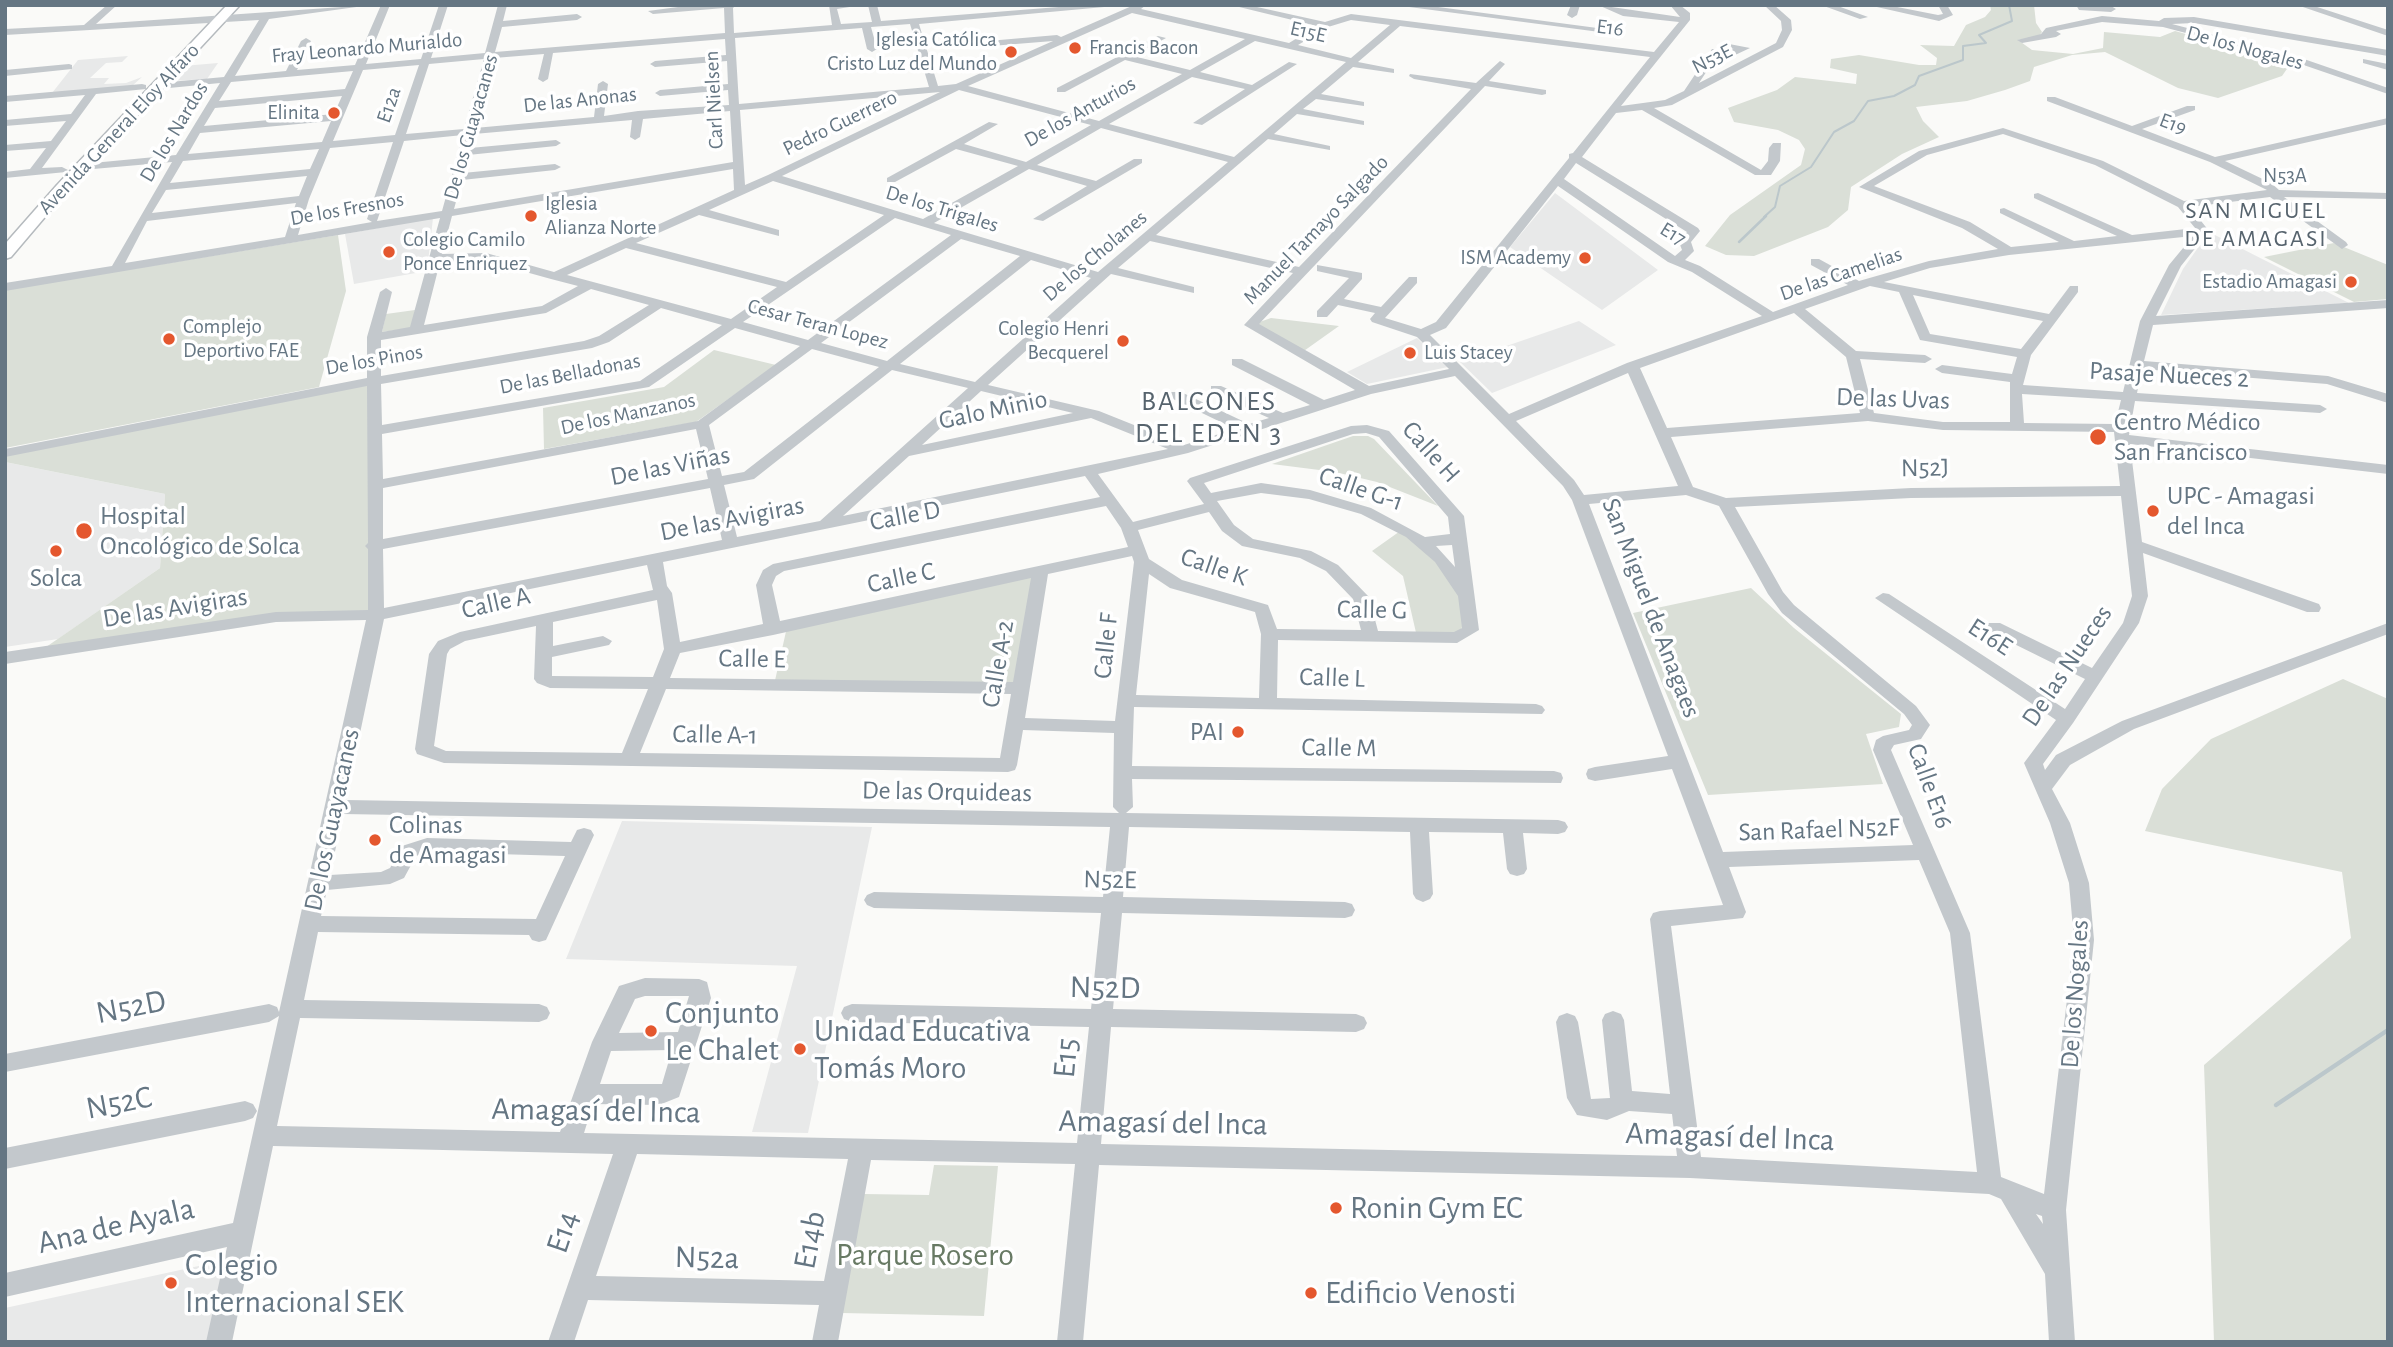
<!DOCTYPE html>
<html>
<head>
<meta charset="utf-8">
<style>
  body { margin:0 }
  #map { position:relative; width:2393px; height:1347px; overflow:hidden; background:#fafaf8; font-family:"Alegreya Sans",sans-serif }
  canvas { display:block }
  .frame { position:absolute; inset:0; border:7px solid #657683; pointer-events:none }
</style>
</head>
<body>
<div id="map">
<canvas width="2393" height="1347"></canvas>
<div class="frame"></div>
</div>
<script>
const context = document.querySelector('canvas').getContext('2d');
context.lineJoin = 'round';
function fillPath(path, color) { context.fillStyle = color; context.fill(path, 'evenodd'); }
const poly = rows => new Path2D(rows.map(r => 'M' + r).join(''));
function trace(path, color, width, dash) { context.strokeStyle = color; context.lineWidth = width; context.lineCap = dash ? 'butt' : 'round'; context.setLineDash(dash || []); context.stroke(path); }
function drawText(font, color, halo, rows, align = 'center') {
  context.font = font + ' "Alegreya Sans",sans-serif'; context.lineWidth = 7; context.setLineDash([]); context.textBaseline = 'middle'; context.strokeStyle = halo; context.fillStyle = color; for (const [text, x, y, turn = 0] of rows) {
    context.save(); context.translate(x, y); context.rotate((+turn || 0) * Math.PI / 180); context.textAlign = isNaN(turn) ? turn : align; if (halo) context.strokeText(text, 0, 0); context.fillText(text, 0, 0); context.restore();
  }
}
fillPath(poly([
  [128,56,122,62,106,63,90,78,109,78,104,84,126,83,142,77,132,86,52,93,78,60],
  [218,63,207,79,171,81,183,66],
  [1555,193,1658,270,1602,310,1510,247],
  [433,218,427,271,354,284,345,234],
  [2209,232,2349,303,2161,315,2183,269],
  [1579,321,1616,345,1492,393,1460,362],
  [1417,338,1448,367,1367,384,1347,372],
  [5,462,165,494,160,568,58,639,5,647],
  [622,821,872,827,808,1133,752,1132,797,966,566,959],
  [231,1259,209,1342,5,1342,5,1308]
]), '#e8e9e9');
fillPath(poly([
  [1990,5,2034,5,2036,23,2042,32,2039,36,2018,40,2032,50,2073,54,2103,48,2104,32,2160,37,2175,31,2291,63,2282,76,2218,98,2178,88,2105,52,2072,55,2034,67,2030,81,2005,90,1967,101,1916,107,1923,121,1939,137,1902,154,1851,187,1848,210,1828,227,1754,256,1726,255,1705,246,1730,215,1801,165,1805,149,1799,140,1778,130,1734,122,1728,108,1777,90,1795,77,1856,84,1857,74,1830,68,1831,59,1859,55,1919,65,1936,65,1937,58,1920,45,1954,46,1966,25,1985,17,1991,10],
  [338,235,346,291,319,387,5,448,5,290],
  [2334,243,2388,265,2388,299,2354,302,2264,257],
  [415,310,412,328,382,332,386,314],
  [1271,318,1339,326,1301,353,1251,325],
  [714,350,776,365,696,422,544,449,543,408,664,387],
  [374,381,376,615,275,617,36,654,160,568,165,494,5,462,5,453],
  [1353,436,1368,436,1374,439,1438,506,1377,482,1335,472,1272,464],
  [1403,529,1473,600,1458,637,1417,637,1403,576,1372,551],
  [1040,573,1021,688,774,685,787,627],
  [1751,588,1794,628,1901,714,1899,727,1866,734,1883,784,1708,795,1633,613],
  [2343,679,2388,699,2388,1342,2214,1342,2204,1065,2351,938,2342,872,2145,831,2162,789,2211,739],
  [934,1165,998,1166,984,1316,842,1313,864,1194,929,1195]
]), '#dadfd7');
trace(poly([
  [1764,217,1775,207,1780,186,1811,167,1834,132,1854,121,1868,101,1894,96,1915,85,1919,76,1963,60,1963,46,1986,43,1979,35,2012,21,2009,5]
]), '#bbc7cb', 2);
trace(poly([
  [1739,242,1766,216]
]), '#bbc7cb', 2.5);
trace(poly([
  [2276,1105,2388,1030]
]), '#bbc7cb', 4.5);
const major = poly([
  [227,5,240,5,67,191,11,257,5,259,5,244,57,185,227,5]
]);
trace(major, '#b5babe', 3);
fillPath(poly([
  [107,5,117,5,96,24,371,5,269,19,235,76,286,71,301,41,306,38,311,41,297,70,355,65,381,5,390,5,366,64,421,59,439,5,448,5,431,58,485,53,498,5,507,5,503,21,577,14,582,17,577,20,502,27,495,52,725,33,724,8,653,14,648,11,693,5,736,5,733,8,734,33,832,25,829,5,862,5,837,9,841,24,872,22,868,5,877,5,881,21,1084,5,1126,5,919,24,938,86,956,84,1053,41,991,46,986,43,988,41,1057,35,1061,37,1134,5,1146,5,1141,9,1289,43,1317,26,1231,5,1248,5,1325,22,1351,14,1654,52,1679,22,1623,16,1598,5,1680,17,1670,5,1680,5,1690,13,1690,20,1621,106,1665,100,1684,91,1712,49,1734,49,1724,47,1724,43,1750,48,1733,56,1718,54,1699,83,1776,43,1782,30,1781,21,1764,5,1774,5,1791,20,1792,30,1783,47,1672,105,1654,108,1761,170,1768,161,1769,148,1773,143,1781,143,1780,161,1771,175,1755,175,1642,110,1616,113,1582,157,1698,228,1700,231,1691,242,1694,251,1685,260,1700,266,1773,312,1848,285,1811,265,1811,259,1819,259,1859,281,1929,261,1998,249,1962,228,1859,187,1919,151,2003,128,2103,161,2184,201,2267,190,2210,162,2047,101,2047,97,2055,97,2132,126,2187,106,2195,106,2195,110,2142,129,2215,157,2388,118,2388,124,2225,161,2271,183,2279,190,2388,193,2388,199,2284,197,2346,242,2348,245,2342,249,2270,197,2190,207,2209,231,2181,266,2156,316,2388,300,2388,308,2153,325,2144,361,2328,376,2388,394,2388,403,2327,384,2142,369,2137,393,2320,405,2327,409,2320,413,2135,401,2129,435,2388,465,2388,474,2130,444,2142,542,2319,604,2321,608,2319,612,2307,612,2143,553,2148,596,2139,623,2073,723,2043,764,2045,770,2056,755,2122,721,2388,623,2388,634,2134,729,2070,765,2052,789,2070,823,2089,883,2094,940,2066,1210,2075,1342,2049,1342,2045,1274,2001,1199,1989,1194,1690,1178,1099,1165,1083,1342,1057,1342,1075,1164,871,1160,838,1342,812,1342,819,1305,588,1300,574,1342,548,1342,613,1154,273,1146,232,1342,206,1342,227,1247,5,1297,5,1273,233,1223,279,1016,269,1022,5,1072,5,1054,269,1004,277,1007,279,1012,366,620,276,622,5,664,5,652,276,612,368,610,368,549,365,546,368,543,367,386,5,457,5,449,367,378,367,337,380,292,386,288,392,292,382,332,410,327,440,218,5,291,5,283,112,266,172,162,82,170,76,167,82,164,176,155,220,83,159,89,154,86,159,83,224,77,259,20,5,35,5,29,84,25,107,5],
  [1132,13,1245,39,1190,70,1133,56,1166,38,1158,36,1057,88,1057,92,1065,92,1125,60,1182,74,1099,121,968,86,1132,13],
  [1351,20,1390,25,1351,58,1298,45,1328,27,1351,20],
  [910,24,929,87,739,104,735,38,862,28,867,49,872,52,877,49,871,27,910,24],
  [1400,26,1650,57,1573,153,1569,154,1569,158,1436,322,1421,329,1385,318,1417,283,1417,277,1409,277,1381,307,1344,299,1362,279,1362,273,1317,265,1317,271,1349,278,1317,311,1317,317,1327,317,1338,305,1375,313,1370,319,1372,322,1417,337,1449,369,1369,386,1259,324,1485,86,1542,95,1546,94,1546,90,1489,81,1505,64,1500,61,1476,83,1410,74,1409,76,1414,79,1471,89,1299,267,1156,235,1268,139,1330,150,1330,146,1274,134,1297,114,1364,125,1364,121,1303,109,1316,99,1364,106,1364,102,1321,94,1353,67,1394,73,1394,69,1358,62,1400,26],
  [725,39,726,55,655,61,650,64,655,67,727,61,728,84,660,90,655,93,660,96,728,90,729,105,638,111,604,116,608,84,603,81,598,84,594,117,475,128,494,58,544,54,538,79,543,82,548,79,553,53,725,39],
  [1255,41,1346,62,1234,157,1109,124,1192,77,1245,89,1193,123,1202,125,1297,64,1289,62,1252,85,1200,72,1255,41],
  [484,59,464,129,406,134,429,64,484,59],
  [419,65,395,135,333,141,363,70,419,65],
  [353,71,345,89,219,101,231,82,353,71],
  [959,90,1091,125,1026,162,964,144,998,124,989,122,887,178,887,182,895,182,956,149,1018,166,923,219,782,176,959,90],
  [940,92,768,175,745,185,740,110,940,92],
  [342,96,334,114,204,126,215,108,342,96],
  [730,111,733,162,454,209,462,180,555,170,561,167,555,164,463,173,468,155,556,146,561,143,556,140,470,148,474,134,632,120,630,137,635,140,640,137,643,119,730,111],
  [331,121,322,142,188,154,200,133,331,121],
  [1101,128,1228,162,1098,272,934,223,1029,169,1087,186,1033,219,1043,221,1142,163,1142,159,1134,159,1096,181,1037,165,1101,128],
  [2003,134,2095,165,2178,207,2195,228,2132,235,2038,193,2034,194,2034,198,2117,236,2074,241,2004,208,2000,209,2000,213,2059,242,2011,247,1970,222,1874,186,1927,155,2003,134],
  [463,135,442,211,377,221,404,141,463,135],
  [393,142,367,219,372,222,298,235,309,199,330,148,393,142],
  [319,149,310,169,170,183,183,161,319,149],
  [1576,163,1687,232,1679,242,1682,250,1675,256,1564,179,1576,163],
  [733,169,734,190,554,272,486,253,442,254,452,216,733,169],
  [307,176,299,196,152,213,166,190,307,176],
  [773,181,884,215,786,282,636,243,699,215,779,236,779,230,709,210,773,181],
  [1558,186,1668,262,1692,272,1762,316,1627,363,1509,414,1430,335,1446,328,1558,186],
  [296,203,285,237,125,263,147,221,296,203],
  [895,218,951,235,808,340,743,322,895,218],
  [2193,236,2169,265,2140,321,2123,392,2023,385,2031,355,2078,292,2078,286,2070,286,2049,314,1884,282,1930,268,2009,255,2193,236],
  [961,239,1020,256,887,361,821,343,961,239],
  [1150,241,1293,273,1244,325,1355,390,1324,400,1242,359,1232,359,1232,365,1310,405,1283,413,1221,386,1211,386,1211,392,1269,418,1249,424,1181,392,1171,392,1171,398,1235,429,1184,445,1099,411,988,385,1111,274,1194,293,1194,287,1118,268,1150,241],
  [626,248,777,287,731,319,567,275,626,248],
  [1031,260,1091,278,975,382,900,364,1031,260],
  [486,261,551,279,578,286,542,306,424,325,440,262,486,261],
  [1870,286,1899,292,1920,340,2017,357,2012,374,1942,365,1935,369,1942,373,2010,382,2010,422,1943,422,1874,413,1860,359,1925,363,1932,359,1925,355,1856,351,1805,309,1870,286],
  [591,289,649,305,599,336,584,341,381,376,381,340,546,313,591,289],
  [1913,295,2043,321,2021,349,1930,334,1913,295],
  [661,308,722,325,640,381,382,425,381,384,592,348,609,342,661,308],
  [1794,313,1846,357,1860,413,1667,428,1640,368,1794,313],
  [735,328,800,346,698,421,383,479,382,434,649,387,735,328],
  [812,349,879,367,744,472,722,476,709,425,812,349],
  [892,370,968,388,820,521,737,537,724,485,754,479,892,370],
  [1628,373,1678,486,1584,495,1574,480,1516,421,1628,373],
  [1455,376,1563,486,1572,500,1668,756,1595,767,1588,769,1586,774,1588,779,1595,781,1672,769,1723,905,1660,911,1653,913,1650,919,1670,1094,1632,1091,1624,1020,1621,1014,1613,1011,1605,1014,1602,1020,1610,1098,1591,1099,1578,1022,1575,1016,1567,1013,1559,1016,1556,1022,1567,1098,1577,1115,1607,1120,1629,1111,1672,1114,1677,1156,1101,1144,1111,1027,1356,1032,1364,1029,1367,1023,1364,1017,1356,1014,1113,1009,1122,913,1345,918,1352,916,1355,910,1352,904,1345,902,1123,897,1129,827,1410,832,1413,894,1416,899,1423,902,1430,899,1433,894,1429,832,1503,833,1507,869,1510,874,1517,876,1524,874,1527,869,1523,833,1558,834,1565,832,1568,827,1565,822,1558,820,1126,813,1133,807,1132,779,1561,783,1563,778,1561,773,1554,771,1132,766,1134,707,1542,714,1545,710,1542,706,1536,704,1277,698,1278,640,1457,643,1479,630,1464,516,1389,431,1367,425,1351,426,1190,478,1187,481,1204,504,1133,522,1098,474,1188,453,1371,394,1455,376],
  [981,391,1073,413,922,445,981,391],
  [2022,394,2121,400,2115,424,2024,423,2022,394],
  [1091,418,1168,449,843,516,909,456,1091,418],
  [1868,421,1943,430,2114,432,2120,486,1911,488,1726,498,1693,487,1671,437,1868,421],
  [696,429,708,479,383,539,383,488,696,429],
  [1366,433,1379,437,1448,517,1450,534,1425,537,1371,508,1310,490,1261,483,1211,493,1204,483,1353,434,1366,433],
  [1085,476,1100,497,773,564,763,570,756,585,763,624,680,642,672,593,667,586,663,562,1085,476],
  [710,488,722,540,384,608,383,549,710,488],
  [1261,493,1309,499,1361,514,1406,537,1435,562,1458,596,1462,628,1454,632,1378,631,1369,597,1338,565,1311,551,1253,539,1234,525,1217,501,1261,493],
  [1686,495,1719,506,1768,594,1782,613,1904,714,1912,725,1909,730,1883,736,1876,740,1873,750,1913,845,1723,852,1589,504,1686,495],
  [2121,496,2132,596,2123,623,2092,668,2000,623,1988,623,1986,627,1988,631,2085,679,2065,709,1889,594,1883,593,1875,598,2056,720,2024,763,2050,823,2069,883,2074,940,2044,1194,2001,1177,1970,933,1891,750,1894,745,1921,739,1930,725,1916,706,1794,605,1783,592,1735,507,1911,498,2121,496],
  [1106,506,1121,528,1128,547,780,621,772,585,776,576,784,571,1106,506],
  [1209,512,1222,531,1242,546,1300,558,1326,571,1353,599,1361,630,1277,629,1268,605,1182,580,1149,559,1138,530,1209,512],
  [1452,545,1455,567,1436,546,1452,545],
  [1132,556,1134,562,1115,721,1025,718,1048,574,1132,556],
  [647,565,653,590,460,632,438,641,429,654,415,749,417,754,444,763,1008,772,1015,770,1017,765,1023,730,1114,733,1113,807,1119,813,346,800,384,619,647,565],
  [1149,574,1170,588,1255,612,1261,634,1259,698,1136,695,1149,574],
  [1031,578,1013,682,670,678,680,653,773,635,1031,578],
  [657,600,664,649,653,677,552,676,552,657,609,645,612,641,603,636,553,646,553,622,657,600],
  [536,626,534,679,537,683,550,688,648,689,622,753,446,751,434,746,447,654,450,649,465,641,536,626],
  [666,689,1011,694,1000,758,640,753,666,689],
  [343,814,1110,827,1103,897,874,892,867,895,864,900,867,905,874,908,1101,913,1091,1009,852,1004,844,1007,841,1013,844,1019,852,1022,1089,1027,1077,1143,584,1133,593,1104,659,1105,679,1097,711,998,707,982,699,979,645,978,619,986,592,1042,560,1132,277,1126,300,1018,539,1022,547,1019,550,1013,547,1007,539,1004,304,1000,318,932,529,935,532,940,539,942,546,940,594,835,591,830,584,828,577,830,571,842,427,838,402,846,390,868,381,872,330,875,343,814],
  [428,852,565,856,536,919,321,916,327,890,390,884,404,878,416,856,428,852],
  [1919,860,1950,933,1977,1172,1701,1157,1671,926,1743,918,1746,912,1729,867,1919,860],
  [645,996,689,996,678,1032,619,1033,635,999,645,996],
  [672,1050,662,1084,600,1084,611,1051,672,1050],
  [637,1154,848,1159,824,1281,596,1276,637,1154],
  [2036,1214,2042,1216,2043,1224,2036,1214],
  [1394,5,1423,5,1620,31,1615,34,1394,5],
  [1571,5,1580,5,1577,15,1572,18,1567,15,1571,5],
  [1821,5,1835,5,1868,17,1860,19,1821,5],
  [1868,5,1887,5,1938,15,1943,14,1938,5,1947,5,1953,15,1939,21,1868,5],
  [2076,5,2111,6,2116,9,2111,12,2079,10,2076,5],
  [2297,5,2311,5,2388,30,2388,36,2297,5],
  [2102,16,2159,21,2164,18,2194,17,2388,50,2388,56,2194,23,2172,24,2298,57,2388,88,2388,94,2292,61,2163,27,2102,22,2056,31,2061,34,2056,37,2022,43,2017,40,2041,34,2046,28,2102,16],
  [2363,59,2388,64,2388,70,2363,63,2363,59],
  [69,64,72,65,72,69,5,76,5,70,69,64],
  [142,84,146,85,146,89,96,94,42,168,62,167,68,170,66,172,5,178,5,172,30,169,46,148,5,151,5,145,51,141,66,121,5,126,5,120,71,114,85,95,5,102,5,96,142,84],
  [245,1101,253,1104,257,1111,253,1118,245,1121,5,1169,5,1148,245,1101]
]), '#c3c8cc');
fillPath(major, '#fff');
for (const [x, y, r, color] of [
  [1075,48,7,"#e4572e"],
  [1011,52,7,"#e4572e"],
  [334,113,7,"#e4572e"],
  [531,216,7,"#e4572e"],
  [389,252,7,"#e4572e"],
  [1585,258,7,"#e4572e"],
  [2351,282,7,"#e4572e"],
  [169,339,7,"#e4572e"],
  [1123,341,7,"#e4572e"],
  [1410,353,7,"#e4572e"],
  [2098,437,9,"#e4572e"],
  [2153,511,7,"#e4572e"],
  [84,531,9,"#e4572e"],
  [56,551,7,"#e4572e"],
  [1238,732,7,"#e4572e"],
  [375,840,7,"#e4572e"],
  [651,1031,7,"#e4572e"],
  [800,1049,7,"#e4572e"],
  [1336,1208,7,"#e4572e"],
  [171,1283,7,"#e4572e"],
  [1311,1293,7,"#e4572e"]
]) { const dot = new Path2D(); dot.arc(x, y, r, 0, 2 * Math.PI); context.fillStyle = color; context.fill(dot); trace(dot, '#fff', 2.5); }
drawText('21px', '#657683', '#fff', [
  ["E16",1610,28,7],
  ["E15E",1308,32,13],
  ["Fray Leonardo Murialdo",367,48,-5],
  ["De los Nogales",2245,48,15],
  ["N53E",1712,59,-27],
  ["De las Anonas",580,100,-6],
  ["Carl Nielsen",714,100,-93],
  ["E12a",389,105,-71],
  ["De los Anturios",1080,112,-29],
  ["Pedro Guerrero",840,123,-26],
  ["E19",2173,124,21],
  ["De los Guayacanes",471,127,-74],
  ["Avenida General Eloy Alfaro",119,129,-47],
  ["De los Nardos",174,132,-59],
  ["N53A",2285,176],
  ["De los Fresnos",347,209,-10],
  ["De los Trigales",942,209,17],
  ["Manuel Tamayo Salgado",1316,230,-46],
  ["E17",1673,234,32],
  ["De los Cholanes",1095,256,-40],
  ["De las Camelias",1841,274,-19],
  ["Cesar Teran Lopez",818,324,15],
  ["De los Pinos",374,360,-10],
  ["De las Belladonas",570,374,-11],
  ["De los Manzanos",628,414,-12]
]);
drawText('21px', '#657683', '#fff', [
  ["Iglesia Católica",997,40],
  ["Cristo Luz del Mundo",997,64],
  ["Francis Bacon",1089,48,"left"],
  ["Elinita",320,113],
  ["Iglesia",545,204,"left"],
  ["Alianza Norte",545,228,"left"],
  ["Colegio Camilo",403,240,"left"],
  ["Ponce Enriquez",403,264,"left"],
  ["ISM Academy",1571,258],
  ["Estadio Amagasi",2337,282],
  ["Complejo",183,327,"left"],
  ["Deportivo FAE",183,351,"left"],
  ["Colegio Henri",1109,329],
  ["Becquerel",1109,353],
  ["Luis Stacey",1424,353,"left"]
], 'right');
context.letterSpacing = '2px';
drawText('24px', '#57646e', '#fff', [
  ["SAN MIGUEL",2256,211],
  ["DE AMAGASI",2256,239]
]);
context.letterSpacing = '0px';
drawText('26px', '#657683', '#fff', [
  ["Pasaje Nueces 2",2169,375,3],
  ["De las Uvas",1893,399,2],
  ["Galo Minio",993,410,-12],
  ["Calle H",1431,452,48],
  ["De las Viñas",670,466,-11],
  ["N52J",1925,468,-1],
  ["Calle G-1",1361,489,19],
  ["Calle D",905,516,-11],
  ["De las Avigiras",732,519,-11],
  ["Calle K",1214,567,19],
  ["Calle C",901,578,-12],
  ["Calle A",496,603,-13],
  ["De las Avigiras",175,608,-9],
  ["San Miguel de Anagaes",1651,608,69],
  ["Calle G",1372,610,1],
  ["E16E",1990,637,33],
  ["Calle F",1106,646,-84],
  ["Calle E",752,659,1],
  ["Calle A-2",998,664,-80],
  ["De las Nueces",2067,666,-56],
  ["Calle L",1332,678,2],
  ["Calle A-1",715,735,1],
  ["Calle M",1339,748,1],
  ["Calle E16",1930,786,70],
  ["De las Orquideas",947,792,1],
  ["De los Guayacanes",332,820,-78],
  ["San Rafael N52F",1819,830,-2],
  ["N52E",1110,880,1],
  ["De los Nogales",2075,994,-86]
]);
drawText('26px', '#657683', '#fff', [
  ["Centro Médico",2114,422],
  ["San Francisco",2114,452],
  ["UPC - Amagasi",2167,496],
  ["del Inca",2167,526],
  ["Hospital",100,516],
  ["Oncológico de Solca",100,546],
  ["Solca",56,578,"center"],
  ["PAI",1224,732,"right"],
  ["Colinas",389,825],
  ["de Amagasi",389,855]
], 'left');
context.letterSpacing = '2px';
drawText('28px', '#57646e', '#fff', [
  ["BALCONES",1209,402],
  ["DEL EDEN 3",1209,434]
]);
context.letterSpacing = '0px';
drawText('32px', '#657683', '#fff', [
  ["N52D",1105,988,1],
  ["N52D",131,1007,-11],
  ["E15",1066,1058,-85],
  ["N52C",119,1103,-11],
  ["Amagasí del Inca",596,1111,1],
  ["Amagasí del Inca",1163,1123,1],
  ["Amagasí del Inca",1730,1137,2],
  ["Ana de Ayala",116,1226,-13],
  ["E14",563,1232,-71],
  ["E14b",810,1240,-79],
  ["N52a",707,1258,1]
]);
drawText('32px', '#657683', '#fff', [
  ["Conjunto",665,1013],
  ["Le Chalet",665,1050],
  ["Unidad Educativa",814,1031],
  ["Tomás Moro",814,1068],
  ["Ronin Gym EC",1350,1208],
  ["Colegio",185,1265],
  ["Internacional SEK",185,1302],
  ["Edificio Venosti",1325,1293]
], 'left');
drawText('32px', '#687a64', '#fff', [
  ["Parque Rosero",925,1255]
]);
</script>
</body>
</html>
